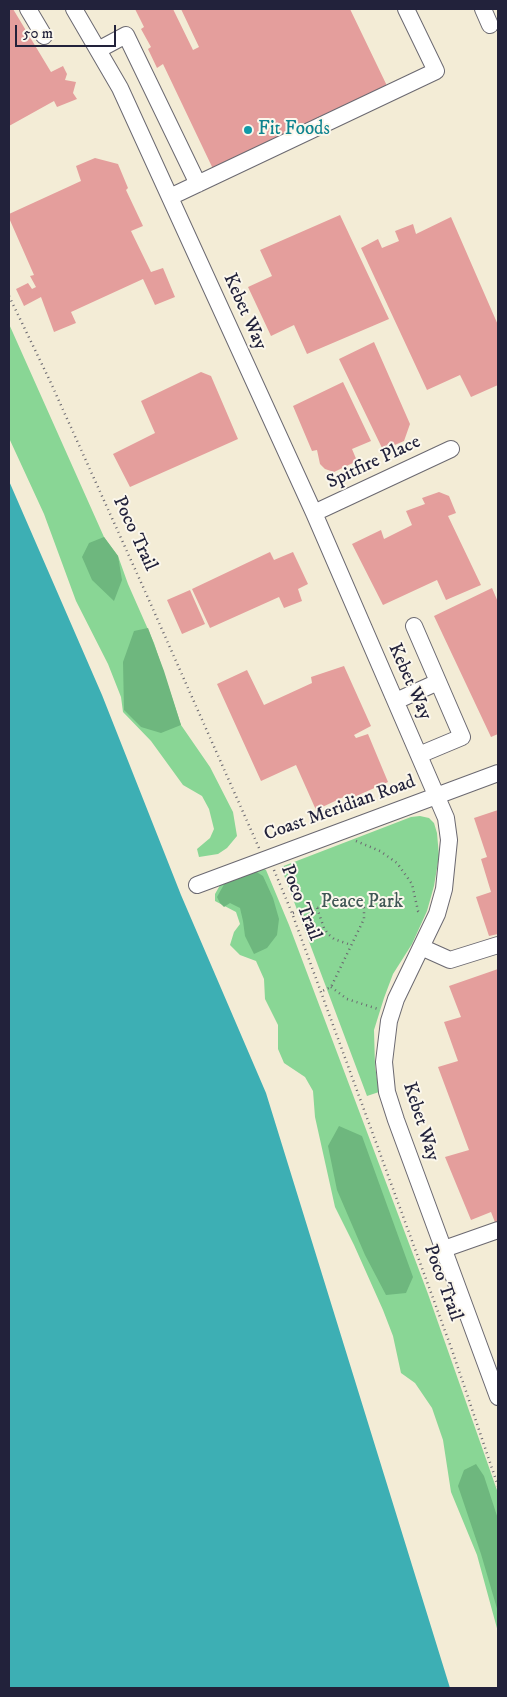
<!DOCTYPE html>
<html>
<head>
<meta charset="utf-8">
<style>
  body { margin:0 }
  #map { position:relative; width:507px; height:1697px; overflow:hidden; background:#f3ecd6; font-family:"IM FELL DW Pica",serif }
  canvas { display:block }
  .frame { position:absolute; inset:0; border:10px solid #22223b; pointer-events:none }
  .scale { position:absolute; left:15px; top:25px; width:101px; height:22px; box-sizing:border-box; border:2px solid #22223b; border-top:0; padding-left:6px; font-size:15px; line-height:18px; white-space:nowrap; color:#22223b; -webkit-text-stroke:4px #fbf7ec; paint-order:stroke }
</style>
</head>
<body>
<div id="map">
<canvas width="507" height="1697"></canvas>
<div class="frame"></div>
<div class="scale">50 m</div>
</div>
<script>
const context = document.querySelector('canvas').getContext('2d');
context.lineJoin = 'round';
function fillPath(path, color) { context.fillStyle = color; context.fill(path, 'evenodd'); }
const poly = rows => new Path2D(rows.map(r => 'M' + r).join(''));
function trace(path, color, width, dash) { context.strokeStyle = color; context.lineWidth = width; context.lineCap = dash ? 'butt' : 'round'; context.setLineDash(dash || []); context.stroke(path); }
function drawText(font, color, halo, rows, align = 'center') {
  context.font = font + ' "IM FELL DW Pica",serif'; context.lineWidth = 4; context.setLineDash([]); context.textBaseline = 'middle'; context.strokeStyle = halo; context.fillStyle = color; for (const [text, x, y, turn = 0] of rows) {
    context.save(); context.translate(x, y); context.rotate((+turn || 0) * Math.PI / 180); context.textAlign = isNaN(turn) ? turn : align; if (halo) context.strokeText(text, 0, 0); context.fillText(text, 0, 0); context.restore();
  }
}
fillPath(poly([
  [9,324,104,537,118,556,128,584,154,643,181,725,210,767,233,812,237,836,227,848,218,854,199,857,197,849,210,838,214,829,209,809,202,796,183,785,151,741,123,712,121,697,108,664,76,601,44,514,9,438],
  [420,816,429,818,434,823,437,833,439,856,434,886,427,911,412,944,393,974,384,998,374,1030,375,1066,379,1092,367,1096,281,867,411,817],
  [261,867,266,870,289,925,428,1294,498,1493,498,1632,477,1555,451,1492,443,1440,432,1408,415,1383,401,1373,393,1336,383,1310,354,1245,335,1207,315,1117,313,1091,305,1077,284,1063,278,1049,278,1025,265,999,264,979,256,961,240,955,230,945,234,932,240,924,236,912,215,901,215,894,223,880]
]), '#89d695');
fillPath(poly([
  [104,537,118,556,122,580,114,601,92,580,82,557,89,543],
  [148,628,164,671,181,725,161,733,141,727,124,710,123,662,134,631],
  [255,871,263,876,273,898,279,919,277,935,267,948,254,954,245,936,243,921,240,908,230,903,224,907,220,903,217,897,227,879],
  [339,1126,362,1136,413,1277,406,1293,386,1295,365,1255,337,1190,328,1146],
  [476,1464,484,1476,498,1519,498,1612,481,1554,458,1486,464,1470]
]), '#6eb77e');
fillPath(poly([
  [9,481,102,695,181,895,266,1093,450,1688,9,1688]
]), '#3dafb4');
fillPath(poly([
  [9,9,13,9,51,72,63,66,67,74,65,80,76,82,73,93,77,99,57,107,54,101,9,126],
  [135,9,173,9,193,50,199,47,181,9,350,9,389,90,214,171,163,64,157,68,148,49,151,47,141,29,144,27],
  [95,158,118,164,128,188,126,190,143,226,131,231,151,272,163,268,175,297,155,305,143,279,71,312,76,323,54,332,41,297,24,306,16,289,28,283,32,289,36,287,30,276,34,275,9,218,9,214,81,181,76,166],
  [340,215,389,319,307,354,294,325,271,336,248,287,272,276,260,250],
  [451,217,498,325,498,385,471,397,460,375,427,390,361,248,378,239,382,248,399,241,395,231,413,224,416,234],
  [374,342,410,424,404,441,383,450,339,359],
  [201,372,211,376,238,439,130,487,113,454,155,433,141,401],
  [343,382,371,441,352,449,357,461,334,472,325,469,320,464,317,450,312,451,293,406],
  [439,492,449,496,456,513,448,516,481,585,446,600,437,580,383,605,352,544,381,530,384,539,412,525,406,511,425,504,422,498],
  [270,552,274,560,293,552,308,584,298,589,302,601,284,608,279,597,210,628,192,589],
  [492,588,498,602,498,734,491,737,434,616],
  [190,590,205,624,182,634,167,600],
  [344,666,371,726,354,735,356,738,368,734,388,782,354,797,352,793,316,810,296,765,261,781,217,684,247,670,264,705,312,683,311,677],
  [498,810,498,934,489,936,476,897,491,892,481,859,487,857,474,818],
  [498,969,498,1230,491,1212,471,1220,445,1157,469,1150,438,1067,458,1061,444,1022,461,1017,449,986]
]), '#e49e9c');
const minor = poly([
  [28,9,44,36],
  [74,9,120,88,314,513,446,818,449,840,444,889,437,914,396,999,389,1021,384,1062,387,1092,396,1120,498,1397],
  [483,9,490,25],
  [98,50,126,35,198,184],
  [170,197,436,71,406,9],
  [314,513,451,449],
  [414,626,462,737,419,755],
  [396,701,438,682],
  [197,885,498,773],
  [421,947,450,960,498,945],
  [444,1249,498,1230]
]);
trace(minor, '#6b6971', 18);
trace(poly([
  [9,296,50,381,144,589,259,848],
  [356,841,380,851,397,863,412,884,418,911,421,914],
  [274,870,292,913,452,1350,498,1486],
  [317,908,324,928,328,934,334,939,351,945],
  [293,913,317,908,348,899,356,901,361,904,364,908,364,919,331,987,320,992],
  [331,987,347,999,378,1009]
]), '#6b6971', 2.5, [1, 4]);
trace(minor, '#fff', 16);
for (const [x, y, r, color] of [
  [248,130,5,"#0f9aa8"]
]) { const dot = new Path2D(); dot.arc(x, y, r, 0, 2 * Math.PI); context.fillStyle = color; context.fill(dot); trace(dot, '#fbf7ec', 2); }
drawText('19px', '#0d838f', '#fbf7ec', [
  ["Fit Foods",258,130]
], 'left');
drawText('19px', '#22223b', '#fbf7ec', [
  ["Kebet Way",244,312,66],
  ["Spitfire Place",374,463,-25],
  ["Poco Trail",134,534,65],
  ["Kebet Way",409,682,66],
  ["Coast Meridian Road",340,809,-20],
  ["Poco Trail",300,903,68],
  ["Kebet Way",420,1122,72],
  ["Poco Trail",442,1283,70]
]);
drawText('19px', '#415856', '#fbf7ec', [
  ["Peace Park",362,903]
]);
</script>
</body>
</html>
